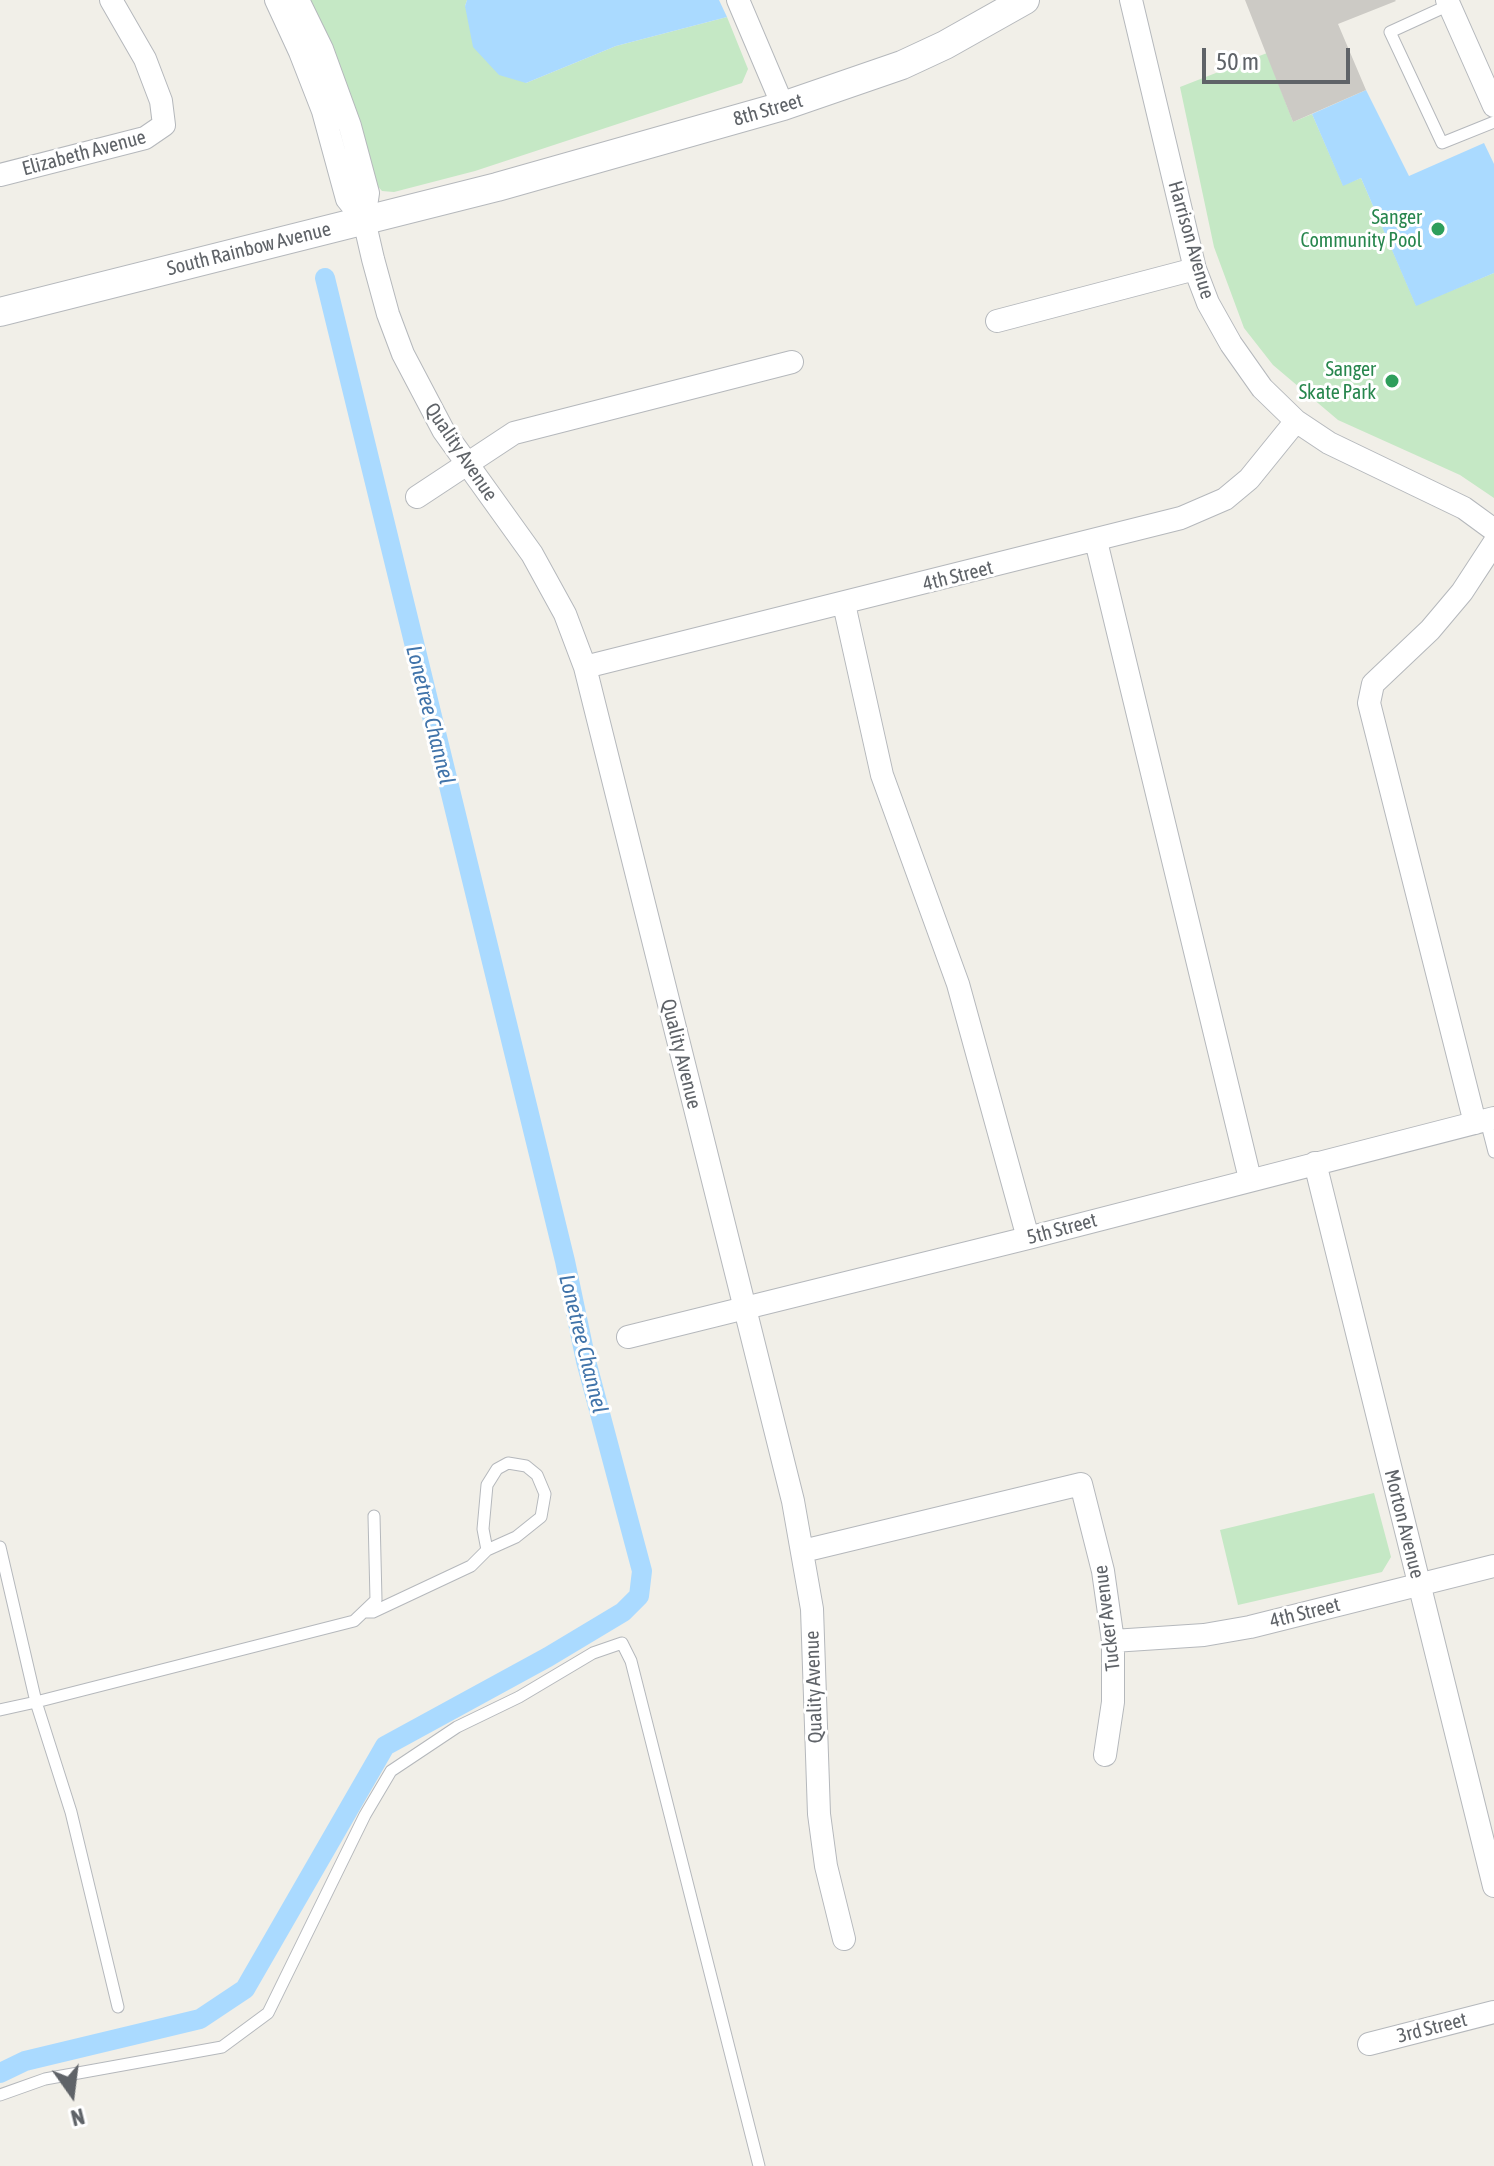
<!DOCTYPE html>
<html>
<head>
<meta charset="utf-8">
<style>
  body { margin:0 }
  #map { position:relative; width:1494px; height:2166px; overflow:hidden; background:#f1efe8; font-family:"Asap Condensed",sans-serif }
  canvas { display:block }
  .north { position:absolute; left:32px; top:2054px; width:80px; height:80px; -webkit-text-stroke:6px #fff; paint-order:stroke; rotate:166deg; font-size:22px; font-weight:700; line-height:32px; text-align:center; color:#5f6368 }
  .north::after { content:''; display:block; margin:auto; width:28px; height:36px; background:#5f6368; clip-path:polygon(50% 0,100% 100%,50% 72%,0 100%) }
  .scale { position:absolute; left:1202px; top:48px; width:148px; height:36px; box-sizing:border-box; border:4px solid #5f6368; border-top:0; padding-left:10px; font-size:24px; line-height:28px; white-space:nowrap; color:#5f6368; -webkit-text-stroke:6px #fff; paint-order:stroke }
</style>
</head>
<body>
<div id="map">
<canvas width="1494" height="2166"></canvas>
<div class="north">N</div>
<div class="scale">50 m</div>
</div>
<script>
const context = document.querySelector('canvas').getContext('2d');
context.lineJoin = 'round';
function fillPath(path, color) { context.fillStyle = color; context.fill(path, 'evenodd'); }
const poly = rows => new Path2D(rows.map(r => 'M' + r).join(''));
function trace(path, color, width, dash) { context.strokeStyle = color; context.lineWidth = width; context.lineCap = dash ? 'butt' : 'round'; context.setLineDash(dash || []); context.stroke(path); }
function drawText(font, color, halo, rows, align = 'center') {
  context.font = font + ' "Asap Condensed",sans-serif'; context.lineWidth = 6; context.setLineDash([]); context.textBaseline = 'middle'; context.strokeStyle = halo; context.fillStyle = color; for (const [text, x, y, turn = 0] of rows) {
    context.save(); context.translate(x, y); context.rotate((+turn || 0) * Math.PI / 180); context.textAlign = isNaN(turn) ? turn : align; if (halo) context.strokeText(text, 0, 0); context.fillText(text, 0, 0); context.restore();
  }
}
fillPath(poly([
  [310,0,467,0,465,6,526,83,616,46,727,17,748,69,742,83,475,171,394,192,382,191,373,181,344,77],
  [1267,53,1293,122,1312,114,1343,185,1361,178,1416,305,1494,273,1494,498,1460,475,1338,420,1273,365,1244,328,1214,247,1180,87],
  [1374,1493,1391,1557,1382,1572,1238,1605,1220,1530]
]), '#c5e8c5');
fillPath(poly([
  [467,0,719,0,727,17,616,46,526,83,499,75,473,47,465,6],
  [1366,90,1409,176,1484,143,1494,164,1494,273,1416,306,1361,178,1343,186,1312,114]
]), '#aadaff');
trace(poly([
  [0,2073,25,2061,200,2019,245,1989,385,1746,548,1657,623,1612,639,1596,642,1571,586,1361,565,1261,325,278]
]), '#aadaff', 20);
fillPath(poly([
  [1245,0,1395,0,1396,1,1338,24,1366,90,1293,122]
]), '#cccac5');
const service = poly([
  [1449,5,1390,32,1442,143,1494,122],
  [1486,1121,1494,1152],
  [0,1547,36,1702,354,1621,376,1600,374,1516],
  [364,1612,373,1612,471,1566,487,1550,516,1537,541,1517,545,1494,537,1475,526,1466,508,1463,497,1469,487,1485,483,1529,487,1550],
  [0,1710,36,1702,71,1812,118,2007],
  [0,2095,45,2079,222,2047,268,2013,365,1815,391,1771,457,1727,519,1697,593,1653,622,1643,631,1661,759,2166]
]);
const minor = poly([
  [276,0,300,52,323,111,347,199,364,220],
  [298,0,322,49,350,126,368,193,364,220,373,259,388,314,403,354,443,430,532,554,565,614,585,667,793,1501,812,1609,819,1814,826,1866,844,1939],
  [738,0,783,106],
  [1131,0,1195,269,1208,303,1231,344,1262,388,1296,421,1329,443,1464,508,1494,530],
  [1447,0,1494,106],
  [0,175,145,138,164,125,161,101,145,59,111,0],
  [997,321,1195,269],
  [417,497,514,433,792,362],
  [1096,541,1250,1179],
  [844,604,882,775,958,984,1028,1238],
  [585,667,1181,518,1225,499,1249,479,1296,421],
  [1475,1123,1369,703,1373,684,1430,630,1462,592,1494,543],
  [1315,1163,1494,1886],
  [628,1337,1028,1238,1494,1118],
  [803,1551,1081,1484,1103,1571,1113,1641,1113,1702,1105,1755],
  [1113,1641,1204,1635,1250,1627,1494,1566],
  [1369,2044,1494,2012]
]);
const tertiary = poly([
  [0,312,497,187,783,106,902,65,945,45,1025,0]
]);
trace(service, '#b5b8bc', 13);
trace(minor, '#b5b8bc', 24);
trace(tertiary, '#b5b8bc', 30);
trace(service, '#fff', 11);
trace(minor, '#fff', 22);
trace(tertiary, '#fff', 28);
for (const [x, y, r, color] of [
  [1438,229,8,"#2e9e5b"],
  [1392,381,8,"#2e9e5b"]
]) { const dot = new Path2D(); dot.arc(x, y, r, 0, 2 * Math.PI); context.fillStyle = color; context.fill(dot); trace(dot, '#fff', 3); }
drawText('20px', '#5f6368', '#fff', [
  ["8th Street",768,110,-16],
  ["Elizabeth Avenue",84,153,-15],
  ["Harrison Avenue",1191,240,74],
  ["South Rainbow Avenue",249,249,-14],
  ["Quality Avenue",461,452,56],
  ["4th Street",958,576,-14],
  ["Quality Avenue",681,1054,76],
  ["5th Street",1062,1229,-15],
  ["Morton Avenue",1404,1524,76],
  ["4th Street",1305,1613,-14],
  ["Tucker Avenue",1107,1618,-97],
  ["Quality Avenue",814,1687,-92],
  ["3rd Street",1432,2028,-14]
]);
drawText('20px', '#27864d', '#fff', [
  ["Sanger",1422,218],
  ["Community Pool",1422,241],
  ["Sanger",1376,370],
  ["Skate Park",1376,393]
], 'right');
drawText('italic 22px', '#4174aa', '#fff', [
  ["Lonetree Channel",430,715,76],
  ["Lonetree Channel",583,1344,76]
]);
</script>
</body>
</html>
